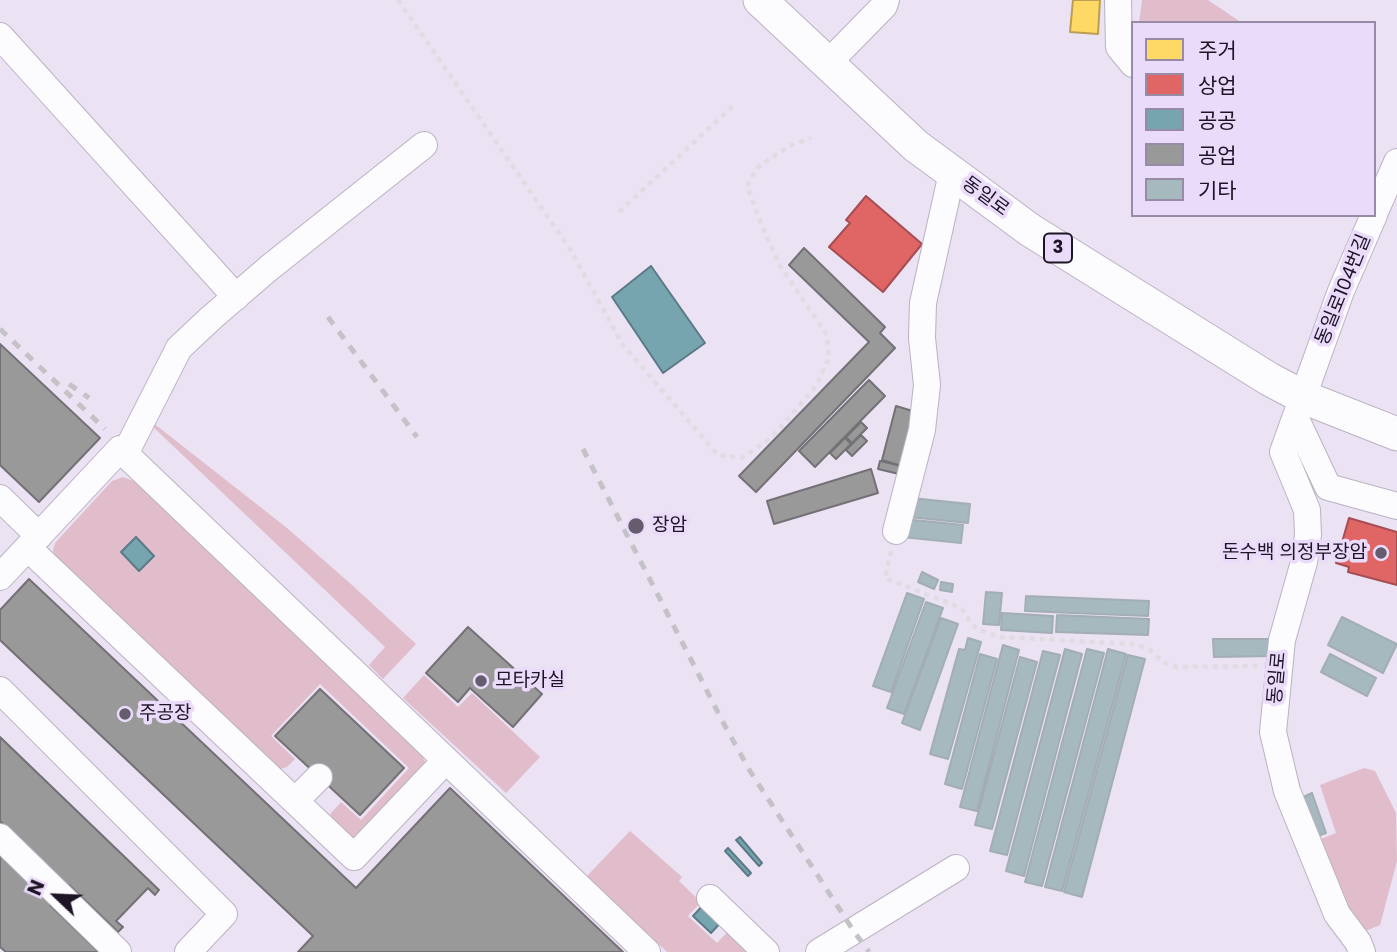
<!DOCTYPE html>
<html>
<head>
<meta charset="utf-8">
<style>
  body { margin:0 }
  #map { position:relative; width:1397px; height:952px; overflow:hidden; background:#ebe2f4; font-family:Poppins,"Noto Sans KR",sans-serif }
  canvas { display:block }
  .legend { position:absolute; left:1131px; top:21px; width:245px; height:196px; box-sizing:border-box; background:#eadbfb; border:2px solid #988ba6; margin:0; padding:9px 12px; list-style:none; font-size:21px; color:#1d1426 }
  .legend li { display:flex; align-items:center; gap:14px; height:35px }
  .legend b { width:35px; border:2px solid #988ba6 }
  .north { position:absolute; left:21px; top:861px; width:70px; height:70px; -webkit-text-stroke:5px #eadbfb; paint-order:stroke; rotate:293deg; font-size:19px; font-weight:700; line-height:28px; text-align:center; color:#1d1426 }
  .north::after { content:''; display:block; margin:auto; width:24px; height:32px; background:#1d1426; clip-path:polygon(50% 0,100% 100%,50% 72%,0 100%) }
</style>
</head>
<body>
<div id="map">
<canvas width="1397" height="952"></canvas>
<ul class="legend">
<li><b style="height:19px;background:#ffd966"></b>주거</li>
<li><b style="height:19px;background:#e06666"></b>상업</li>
<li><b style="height:19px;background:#76a5af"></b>공공</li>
<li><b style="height:19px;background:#999"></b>공업</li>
<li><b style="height:19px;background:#a6b9bf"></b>기타</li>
</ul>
<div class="north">N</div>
</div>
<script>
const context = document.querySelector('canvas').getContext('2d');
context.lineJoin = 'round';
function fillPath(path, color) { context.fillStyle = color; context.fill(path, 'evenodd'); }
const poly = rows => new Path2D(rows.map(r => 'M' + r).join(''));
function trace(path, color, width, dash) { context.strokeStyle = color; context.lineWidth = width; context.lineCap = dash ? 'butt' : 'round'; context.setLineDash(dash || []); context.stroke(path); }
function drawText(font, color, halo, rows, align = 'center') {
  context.font = font + ' Poppins,"Noto Sans KR",sans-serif'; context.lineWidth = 7; context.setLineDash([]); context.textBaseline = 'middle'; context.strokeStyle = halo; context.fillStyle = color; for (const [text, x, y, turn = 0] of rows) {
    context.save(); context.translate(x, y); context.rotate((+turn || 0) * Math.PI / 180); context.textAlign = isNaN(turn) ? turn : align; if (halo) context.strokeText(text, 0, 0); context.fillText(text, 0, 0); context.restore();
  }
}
fillPath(poly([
  [1142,0,1208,0,1242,23,1139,23],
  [152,422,287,528,352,585,416,644,383,679,369,665,385,647,151,425],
  [123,477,134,481,422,755,425,762,423,769,357,838,352,840,330,818,331,813,341,802,361,820,409,768,320,684,271,736,295,759,287,767,280,769,56,559,53,551,55,543,112,481],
  [424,675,458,707,472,693,540,757,506,793,403,698],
  [1364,768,1375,771,1396,813,1397,861,1380,925,1363,932,1346,908,1318,840,1336,833,1320,785],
  [630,831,682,877,679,881,701,902,688,916,717,943,731,928,756,952,667,952,587,876]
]), '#e1bdcb');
const homes = poly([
  [1073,0,1100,0,1098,34,1070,32,1073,0]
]);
fillPath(homes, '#ffd966');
trace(homes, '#bb9e53', 2);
const shops = poly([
  [866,196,922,244,883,292,829,247,850,223,846,220,866,196],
  [1349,518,1397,532,1397,585,1348,572,1349,567,1336,563,1349,518]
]);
fillPath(shops, '#e06666');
trace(shops, '#a64d53', 2);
const public = poly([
  [651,266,705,343,663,373,612,297,651,266],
  [136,537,154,556,139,571,121,552,136,537],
  [740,837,762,863,759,866,736,840,740,837],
  [728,848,751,873,748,876,725,851,728,848],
  [706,902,724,919,711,933,693,916,706,902]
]);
fillPath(public, '#76a5af');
trace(public, '#5b7a86', 2);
const industry = poly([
  [804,248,885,327,880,333,895,348,756,492,739,476,869,342,789,265,804,248],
  [0,344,100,438,39,502,0,465,0,344],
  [869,380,885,396,815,467,799,451,869,380],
  [896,406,916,412,902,466,882,460,896,406],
  [861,422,867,428,852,443,846,437,861,422],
  [861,435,867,441,852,456,846,450,861,435],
  [845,438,851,444,836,459,830,453,845,438],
  [880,461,901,466,899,474,878,469,880,461],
  [871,469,878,493,774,524,767,501,871,469],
  [29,579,356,888,450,788,623,952,298,952,313,936,0,640,0,610,29,579],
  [468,627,542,694,513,727,470,688,458,702,426,673,468,627],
  [320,689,404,768,360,815,275,736,320,689],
  [0,737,159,890,155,895,148,888,116,921,123,927,118,932,69,885,50,905,99,952,6,952,0,947,0,828,3,824,0,821,0,737]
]);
fillPath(industry, '#999');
trace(industry, '#747176', 2);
const building = poly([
  [911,498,970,504,968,523,909,517,911,498],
  [904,519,963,525,961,543,902,537,904,519],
  [922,572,938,580,934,589,918,582,922,572],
  [941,582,953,584,952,592,940,590,941,582],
  [986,592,1002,593,999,625,983,624,986,592],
  [907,593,924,599,891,692,873,686,907,593],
  [1026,596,1149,601,1148,616,1025,611,1026,596],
  [926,602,943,608,904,714,887,708,926,602],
  [1002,613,1053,616,1052,633,1001,630,1002,613],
  [1057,615,1149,619,1148,635,1056,632,1057,615],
  [1342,617,1397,644,1383,673,1328,645,1342,617],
  [941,618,958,624,920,730,902,723,941,618],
  [968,638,981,642,948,759,930,754,959,649,965,650,968,638],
  [1213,639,1271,639,1271,656,1214,657,1213,639],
  [1003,645,1019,650,977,811,960,807,1003,645],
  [1065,649,1082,654,1024,876,1006,871,1065,649],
  [1087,649,1104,653,1042,886,1025,882,1087,649],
  [1108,649,1126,654,1062,891,1045,887,1108,649],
  [1043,651,1060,655,1007,855,990,851,1043,651],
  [980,654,997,659,962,789,945,784,980,654],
  [1330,654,1376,678,1367,696,1321,672,1330,654],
  [1128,655,1145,659,1082,897,1064,892,1128,655],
  [1020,657,1037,662,992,829,975,825,1020,657],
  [1312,793,1326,833,1315,837,1301,798,1312,793]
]);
fillPath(building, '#a6b9bf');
trace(building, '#a3adb4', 2);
const minor = poly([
  [1118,0,1119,47,1133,64],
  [0,36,236,297],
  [828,63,884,6,886,0],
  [1374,214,1397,162],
  [1296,419,1328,487,1397,506],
  [125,454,179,348,211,318,269,268,424,145],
  [0,498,39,536],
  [896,531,922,430,927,385,922,338,923,303,952,173],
  [28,548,354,857,445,761],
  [0,577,120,449,647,952],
  [0,690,224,914,188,952],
  [295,801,319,777],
  [0,837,118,952],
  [710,898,766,952],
  [819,952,956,868],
  [1362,952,1358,942,1337,914,1287,791,1273,732,1282,640,1304,562,1308,535,1307,510,1283,452,1341,291,1374,215]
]);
const major = poly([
  [760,0,916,146,1030,230,1269,379,1303,397,1397,434]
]);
trace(minor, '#bab2c2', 28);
trace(major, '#bab2c2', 35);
trace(poly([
  [398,0,570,249,623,345,718,455,742,458,772,437,816,386,829,358,827,335,780,266,764,231,747,186,758,167,789,146,811,138],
  [619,212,734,105],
  [891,551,885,578,961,608,971,623,977,629,999,637,1135,644,1150,650,1163,662,1176,667,1257,666]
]), '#dfdce2', 4.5, [5, 5]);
trace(minor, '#fcfbfd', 26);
trace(major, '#fcfbfd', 33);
trace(poly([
  [328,317,417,437],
  [0,329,105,429],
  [69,384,89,398],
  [583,449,725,726,750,771,853,930,869,952]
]), '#c4c2c7', 5, [9, 9]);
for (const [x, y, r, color] of [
  [636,526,9,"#655c6e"],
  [1381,553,7,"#655c6e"],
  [481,681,7,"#655c6e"],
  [125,714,7,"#655c6e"]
]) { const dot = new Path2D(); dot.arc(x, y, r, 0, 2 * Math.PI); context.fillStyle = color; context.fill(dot); trace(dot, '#eadbfb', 2.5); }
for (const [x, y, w] of [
  [1058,248,28]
]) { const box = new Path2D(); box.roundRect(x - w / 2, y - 14.5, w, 29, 5); context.fillStyle = '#eadbfb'; context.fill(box); trace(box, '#1d1426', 2); }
drawText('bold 18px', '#1d1426', null, [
  ["3",1058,248]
]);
drawText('19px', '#1d1426', '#eadbfb', [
  ["동일로",985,197,36],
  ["동일로104번길",1344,290,-68],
  ["동일로",1278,678,-85]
]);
drawText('19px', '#1d1426', '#eadbfb', [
  ["장암",652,526],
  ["돈수백 의정부장암",1367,553,"right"],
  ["모타카실",495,681],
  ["주공장",139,714]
], 'left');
</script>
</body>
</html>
